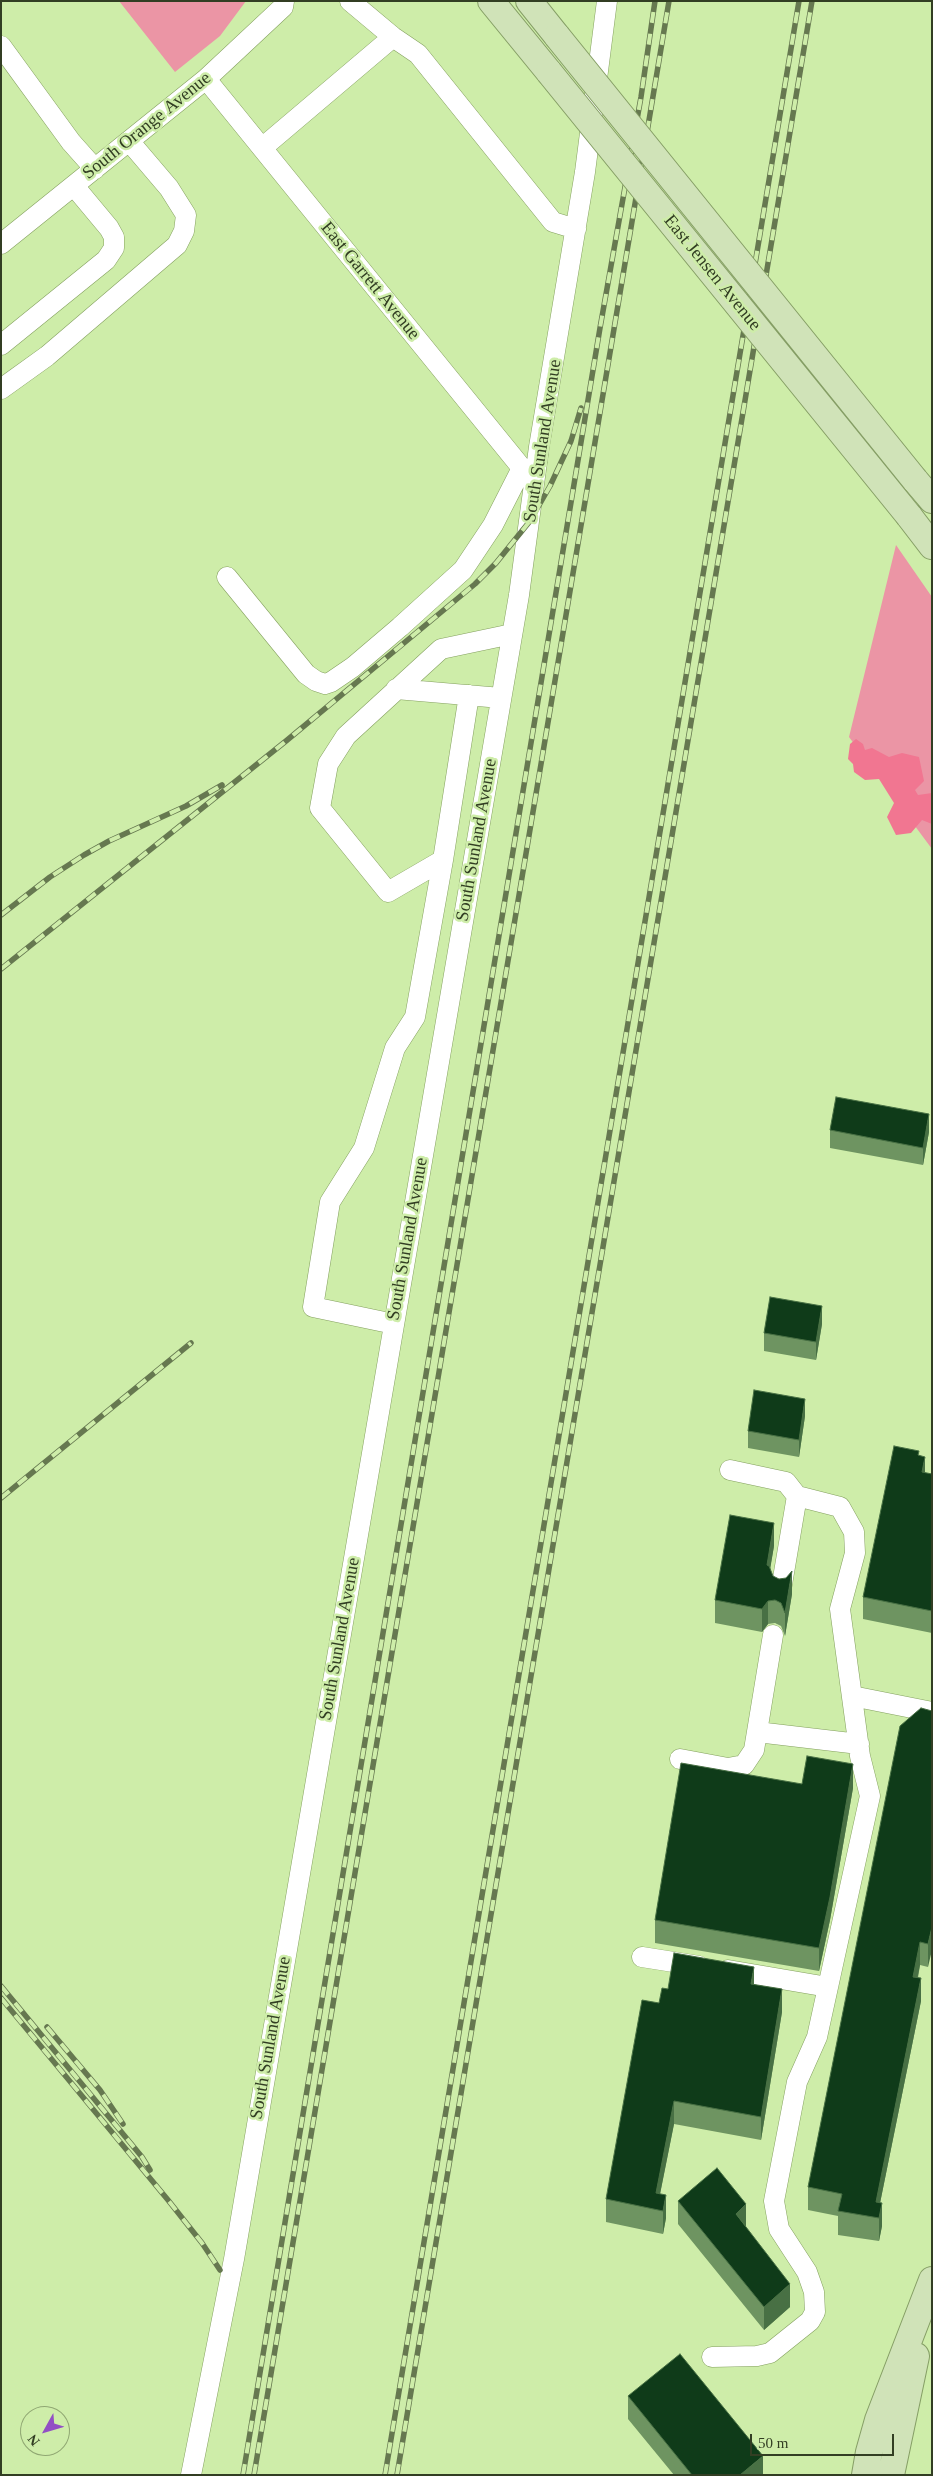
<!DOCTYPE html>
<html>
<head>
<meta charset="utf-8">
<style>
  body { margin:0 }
  #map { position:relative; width:933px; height:2476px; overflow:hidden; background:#ceeda9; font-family:"Times New Roman",serif }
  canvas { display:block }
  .frame { position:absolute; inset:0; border:2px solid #323e23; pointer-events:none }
  .north { position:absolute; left:20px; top:2406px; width:50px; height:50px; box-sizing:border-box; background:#ceeda9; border:1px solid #90a773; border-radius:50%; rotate:231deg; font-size:14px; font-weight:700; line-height:20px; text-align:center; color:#323e23 }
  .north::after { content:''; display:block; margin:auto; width:18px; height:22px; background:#924fc4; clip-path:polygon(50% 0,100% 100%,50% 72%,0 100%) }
  .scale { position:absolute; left:750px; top:2434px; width:144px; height:22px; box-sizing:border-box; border:2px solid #323e23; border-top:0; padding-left:6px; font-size:15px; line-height:18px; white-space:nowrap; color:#323e23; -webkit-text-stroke:4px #ceeda9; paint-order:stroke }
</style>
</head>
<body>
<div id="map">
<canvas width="933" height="2476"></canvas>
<div class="frame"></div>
<div class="north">N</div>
<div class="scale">50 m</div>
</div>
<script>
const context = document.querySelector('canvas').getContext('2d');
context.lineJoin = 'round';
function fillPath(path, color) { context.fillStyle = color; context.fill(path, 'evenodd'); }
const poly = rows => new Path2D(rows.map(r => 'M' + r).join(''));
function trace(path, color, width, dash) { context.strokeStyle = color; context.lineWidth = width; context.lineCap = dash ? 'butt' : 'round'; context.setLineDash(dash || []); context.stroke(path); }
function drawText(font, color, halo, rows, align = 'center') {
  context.font = font + ' "Times New Roman",serif'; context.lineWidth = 5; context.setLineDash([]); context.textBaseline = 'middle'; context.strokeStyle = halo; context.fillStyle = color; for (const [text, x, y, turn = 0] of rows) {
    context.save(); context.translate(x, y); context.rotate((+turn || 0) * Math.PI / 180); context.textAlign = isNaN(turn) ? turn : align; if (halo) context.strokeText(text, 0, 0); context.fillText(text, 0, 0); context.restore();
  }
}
fillPath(poly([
  [119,1,246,1,220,36,175,72],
  [896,545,932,597,932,849,849,737]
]), '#eb95a5');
fillPath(poly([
  [856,739,863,744,865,750,872,748,889,757,902,753,919,757,924,781,915,790,918,795,932,793,932,824,922,820,911,833,896,835,887,817,894,803,879,779,865,780,854,772,853,764,848,759,850,744]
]), '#f17691');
const minor = poly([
  [350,1,393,37,418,54,553,222,576,229],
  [1,46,71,142,95,169],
  [206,79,534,483],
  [262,148,393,37],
  [1,244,206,79,283,7,284,1],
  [1,345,106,260,114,248,114,237,109,228,74,186],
  [1,389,47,356,177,245,184,231,186,215,169,188,129,141],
  [227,577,306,674,316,681,325,684,331,682,353,667,400,627,463,570,493,525,522,468],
  [396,689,501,698],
  [443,860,388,892,320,808,328,764,346,736,441,649,512,634],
  [394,1324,313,1307,330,1202,364,1148,395,1048,415,1017,443,860,469,695],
  [730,1470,786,1482,797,1496,781,1590],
  [852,1696,932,1712],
  [757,1732,859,1744],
  [680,1759,728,1768,744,1765,754,1750,773,1635],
  [642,1957,699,1966],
  [728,1970,828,1987],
  [712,2357,757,2356,770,2353,810,2321,815,2312,814,2292,807,2272,779,2229,774,2201,797,2082,817,2037,870,1796,860,1756,840,1609,855,1553,854,1532,840,1507,797,1496],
  [191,2475,234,2259,519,595,539,447,585,172,607,1]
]);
const major = poly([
  [491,1,549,72],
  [529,1,557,36],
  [915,480,932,500],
  [909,516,932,546],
  [865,2475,869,2452,878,2420,932,2280],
  [891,2475,916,2356]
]);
trace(minor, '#84a05f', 21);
trace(major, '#859e65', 28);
trace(minor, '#fff', 20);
trace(major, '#d0e3b8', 26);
const rail = poly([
  [1,915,50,877,84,855,109,841,186,806,222,785],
  [1,969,286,741,475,584,496,563,530,521,550,486,571,441,581,408],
  [1,1498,191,1343],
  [1,1986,142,2157,150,2170],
  [1,1998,168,2200,202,2243,220,2270],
  [47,2027,100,2090,123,2124],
  [243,2475,600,328,641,97,655,1],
  [254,2475,669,1],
  [385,2475,799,1],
  [397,2475,812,1]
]);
trace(rail, '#667850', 5.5);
trace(rail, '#ceeda9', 4, [11]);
const majorBridge = poly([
  [557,36,915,480],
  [549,72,909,516]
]);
trace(majorBridge, '#859e65', 28, []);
trace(majorBridge, '#d0e3b8', 26);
fillPath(poly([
  [830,1130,929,1132,923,1165,830,1148],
  [822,1324,816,1360,764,1351,764,1333],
  [805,1416,799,1457,748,1448,748,1431],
  [919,1456,925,1473,932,1474,932,1633,863,1619,863,1597],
  [774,1546,770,1568,773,1576,792,1594,785,1636,781,1626,775,1623,768,1624,762,1632,715,1623,715,1600],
  [932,1711,928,1967,920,1965,918,1978,921,2001,880,2203,882,2226,879,2241,838,2235,838,2216,808,2210,808,2187],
  [802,1784,853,1788,830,1920,819,1971,655,1943,655,1920],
  [754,1985,782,2012,761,2140,674,2124,660,2194,666,2218,663,2234,606,2222,606,2199,659,2003,668,1989],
  [678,2201,746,2227,790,2307,764,2330,678,2224],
  [628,2396,763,2475,674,2475,628,2419]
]), '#6e9461');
fillPath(poly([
  [929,1114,929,1132,923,1165,923,1148],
  [822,1306,822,1324,816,1360,816,1342],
  [805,1399,805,1416,799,1457,799,1440],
  [925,1457,925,1480,922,1472],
  [774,1523,774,1546,767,1588,767,1565],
  [792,1571,792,1594,785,1636,785,1613],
  [768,1601,768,1624,762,1632,762,1609],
  [853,1764,853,1788,830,1920,819,1971,819,1948],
  [932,1927,932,1950,928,1967,928,1944],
  [920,1942,920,1965,913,2000,913,1977],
  [754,1967,754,1990,751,1984],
  [921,1978,921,2001,877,2218,876,2202],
  [782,1989,782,2012,761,2140,761,2117],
  [674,2101,674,2124,657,2209,656,2193],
  [666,2195,666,2218,663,2234,663,2211],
  [882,2203,882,2226,879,2241,879,2218],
  [746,2204,746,2227,736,2214],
  [790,2284,790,2307,764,2330,764,2307],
  [763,2456,763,2475,740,2475]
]), '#487044');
const building = poly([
  [836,1097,929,1114,923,1148,830,1130,836,1097],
  [770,1297,822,1306,816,1342,764,1333,770,1297],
  [754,1390,805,1399,799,1440,748,1431,754,1390],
  [894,1446,919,1451,918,1455,925,1457,922,1472,932,1474,932,1611,863,1597,894,1446],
  [730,1515,774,1523,767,1565,769,1566,773,1576,779,1579,786,1578,792,1571,785,1613,781,1603,775,1600,768,1601,762,1609,715,1600,730,1515],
  [921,1708,932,1711,932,1927,928,1944,920,1942,913,1977,921,1978,876,2202,882,2203,879,2218,838,2211,842,2194,808,2187,900,1726,921,1708],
  [807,1756,853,1764,830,1897,819,1948,655,1920,681,1763,802,1784,807,1756],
  [674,1953,754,1967,751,1984,782,1989,761,2117,674,2101,656,2193,666,2195,663,2211,606,2199,642,2000,659,2003,662,1988,668,1989,674,1953],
  [717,2168,746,2204,736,2214,790,2284,764,2307,678,2201,717,2168],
  [680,2354,763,2456,740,2475,692,2475,628,2396,680,2354]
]);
fillPath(building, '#0f3b19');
trace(building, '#487044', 1);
drawText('18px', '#323e23', '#ceeda9', [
  ["South Orange Avenue",147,126,-39],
  ["East Jensen Avenue",712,273,51],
  ["East Garrett Avenue",370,281,51],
  ["South Sunland Avenue",543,441,-81],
  ["South Sunland Avenue",477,840,-80],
  ["South Sunland Avenue",408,1239,-80],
  ["South Sunland Avenue",340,1639,-80],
  ["South Sunland Avenue",271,2038,-80]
]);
</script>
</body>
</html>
